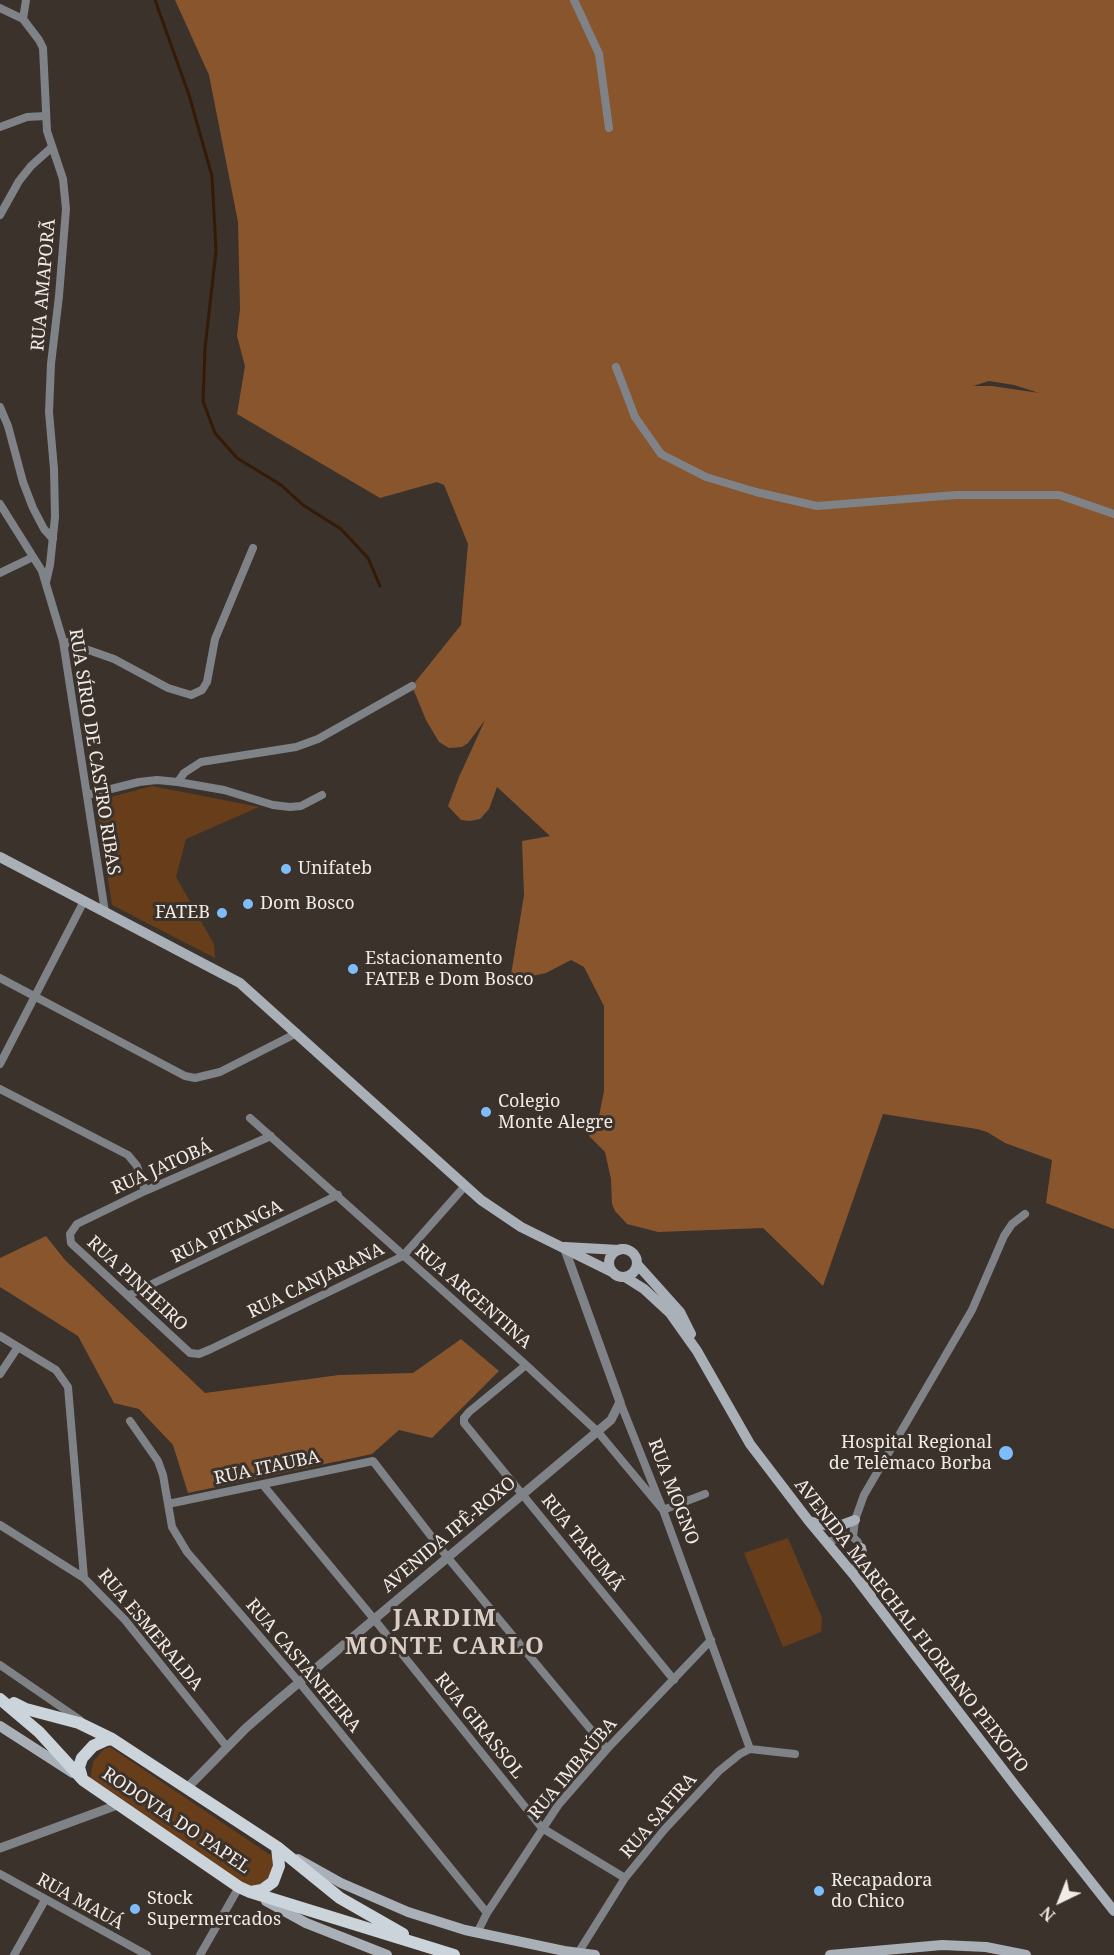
<!DOCTYPE html>
<html>
<head>
<meta charset="utf-8">
<style>
  body { margin:0 }
  #map { position:relative; width:1114px; height:1955px; overflow:hidden; background:#3b322b; font-family:"Noto Serif",serif }
  canvas { display:block }
  .north { position:absolute; left:1030px; top:1871px; width:60px; height:60px; -webkit-text-stroke:4px #3b322b; paint-order:stroke; rotate:223deg; font-size:16px; font-weight:700; line-height:24px; text-align:center; color:#f1ebe7 }
  .north::after { content:''; display:block; margin:auto; width:21px; height:27px; background:#f1ebe7; clip-path:polygon(50% 0,100% 100%,50% 72%,0 100%) }
</style>
</head>
<body>
<div id="map">
<canvas width="1114" height="1955"></canvas>
<div class="north">N</div>
</div>
<script>
const context = document.querySelector('canvas').getContext('2d');
context.lineJoin = 'round';
function fillPath(path, color) { context.fillStyle = color; context.fill(path, 'evenodd'); }
const poly = rows => new Path2D(rows.map(r => 'M' + r).join(''));
function trace(path, color, width, dash) { context.strokeStyle = color; context.lineWidth = width; context.lineCap = dash ? 'butt' : 'round'; context.setLineDash(dash || []); context.stroke(path); }
function drawText(font, color, halo, rows, align = 'center') {
  context.font = font + ' "Noto Serif",serif'; context.lineWidth = 6; context.setLineDash([]); context.textBaseline = 'middle'; context.strokeStyle = halo; context.fillStyle = color; for (const [text, x, y, turn = 0] of rows) {
    context.save(); context.translate(x, y); context.rotate((+turn || 0) * Math.PI / 180); context.textAlign = isNaN(turn) ? turn : align; if (halo) context.strokeText(text, 0, 0); context.fillText(text, 0, 0); context.restore();
  }
}
fillPath(poly([
  [152,786,259,807,186,839,176,877,214,944,215,958,112,905,96,801],
  [788,1538,822,1618,821,1632,783,1647,744,1553],
  [110,1747,272,1856,272,1878,254,1891,90,1780,93,1762,104,1749]
]), '#683d1a');
fillPath(poly([
  [175,0,1114,0,1114,1229,1046,1203,1052,1160,1005,1143,987,1132,977,1129,883,1114,823,1286,763,1228,658,1232,627,1224,615,1211,612,1204,611,1179,605,1152,589,1136,598,1121,604,1091,604,1006,584,967,571,960,546,973,510,981,524,895,522,841,550,836,497,787,489,809,480,819,470,821,461,820,448,806,459,777,485,720,468,743,462,747,449,748,439,742,426,720,412,686,461,625,468,544,444,485,437,482,380,498,237,414,245,366,237,336,240,309,238,222,209,75],
  [989,381,1014,385,1039,393,992,386,973,386],
  [46,1236,65,1260,205,1393,339,1375,413,1373,461,1339,499,1371,432,1438,399,1430,372,1454,188,1493,173,1445,139,1409,114,1403,78,1336,0,1287,0,1258]
]), '#88552d');
trace(poly([
  [155,0,189,95,212,176,216,251,205,348,203,401,215,433,237,458,281,485,303,505,341,529,368,558,380,586]
]), '#351b05', 3);
trace(poly([
  [26,0,23,19,39,40,43,48,47,131,63,179,66,209,59,296,51,364,49,412,54,469,55,517,50,565,46,582],
  [574,0,599,54,609,128],
  [0,8,23,19],
  [0,127,27,117,45,116],
  [0,215,19,181,31,166,51,148],
  [616,367,635,417,661,454,706,477,756,492,817,506,956,495,1059,495,1114,514],
  [0,407,8,426,23,482,33,508,44,529,53,539],
  [0,504,42,571,63,641,105,912],
  [0,573,33,557],
  [63,641,114,659,168,688,191,695,202,690,207,682,215,639,253,548],
  [178,782,184,773,201,762,296,747,318,739,412,686],
  [87,795,139,782,157,780,178,782,224,790,273,805,290,807,301,806,322,795],
  [0,978,185,1076,195,1078,220,1072,297,1033],
  [0,1064,84,901],
  [0,1089,128,1155,137,1166,145,1191],
  [250,1118,526,1365,598,1432,663,1510],
  [271,1136,145,1191,77,1224,70,1234,71,1243,190,1353,199,1354,211,1349,403,1256,465,1186],
  [129,1295,338,1195],
  [0,1336,56,1370,68,1387,84,1578,125,1620,227,1747],
  [526,1365,469,1412,464,1418,464,1423,674,1680],
  [0,1374,18,1347],
  [620,1402,663,1510,750,1749],
  [130,1421,158,1461,163,1475,172,1527,187,1552,299,1682,487,1913],
  [263,1485,374,1619,542,1828,625,1878],
  [168,1504,373,1461,448,1558,607,1749],
  [663,1510,705,1494],
  [0,1525,84,1578],
  [853,1537,855,1520,864,1495,972,1310,1004,1236,1012,1224,1025,1214],
  [827,1542,847,1536,853,1537,858,1542,860,1555,853,1574],
  [0,1665,80,1720],
  [0,1874,147,1955],
  [477,1933,487,1913,559,1804,607,1749,711,1640],
  [578,1953,625,1878,664,1830,719,1771,740,1754,750,1749,795,1754],
  [14,1955,45,1900],
  [200,1955,239,1887]
]), '#7f8387', 8);
trace(poly([
  [187,1788,246,1728,277,1701,611,1420,620,1402,564,1247],
  [0,1848,120,1804]
]), '#7f8387', 9);
trace(poly([
  [0,857,240,983,481,1200,521,1227,614,1273],
  [565,1247,619,1250],
  '609 1263a14 14 0 1 1 28 0a14 14 0 1 1-28 0Z',
  [637,1264,680,1312,691,1334],
  [625,1277,644,1289,670,1313,697,1351,750,1444,808,1520,853,1574,1017,1788,1114,1911],
  [809,1521,832,1527,839,1526,855,1520],
  [861,1548,871,1596],
  [0,1726,73,1773],
  [298,1859,341,1883,371,1896,408,1912,465,1930,564,1951,595,1955],
  [266,1901,306,1923,387,1955],
  [830,1955,942,1945,986,1947,1026,1955]
]), '#aab0b7', 10);
trace(poly([
  [0,1699,39,1732,83,1780,239,1887,250,1892,454,1955],
  [14,1703,26,1709,79,1723,112,1739,277,1847,340,1898,403,1934],
  [82,1778,79,1767,82,1758,93,1746,106,1740,112,1739],
  [251,1892,262,1890,273,1882,279,1866,277,1847]
]), '#cbd3db', 12);
for (const [x, y, r, color] of [
  [286,869,6,"#7fbdfa"],
  [248,904,6,"#7fbdfa"],
  [222,913,6,"#7fbdfa"],
  [353,969,6,"#7fbdfa"],
  [486,1112,6,"#7fbdfa"],
  [1006,1453,8,"#7fbdfa"],
  [819,1891,6,"#7fbdfa"],
  [135,1909,6,"#7fbdfa"]
]) { const dot = new Path2D(); dot.arc(x, y, r, 0, 2 * Math.PI); context.fillStyle = color; context.fill(dot); trace(dot, '#3b322b', 2); }
drawText('18px', '#f1ebe7', '#3b322b', [
  ["RUA AMAPORÃ",44,285,-85],
  ["RUA SÍRIO DE CASTRO RIBAS",94,752,81],
  ["RUA JATOBÁ",162,1168,-24],
  ["RUA PITANGA",227,1232,-26],
  ["RUA CANJARANA",316,1281,-26],
  ["RUA PINHEIRO",137,1284,43],
  ["RUA ARGENTINA",473,1297,41],
  ["RUA ITAUBA",267,1468,-12],
  ["RUA MOGNO",673,1492,69],
  ["AVENIDA IPÊ-ROXO",449,1535,-40],
  ["RUA TARUMÃ",582,1543,51],
  ["AVENIDA MARECHAL FLORIANO PEIXOTO",911,1626,52],
  ["RUA ESMERALDA",150,1630,50],
  ["RUA CASTANHEIRA",303,1666,50],
  ["RUA GIRASSOL",479,1726,51],
  ["RUA IMBAÚBA",573,1769,-50],
  ["RUA SAFIRA",659,1816,-49],
  ["RODOVIA DO PAPEL",176,1821,34],
  ["RUA MAUÁ",80,1902,29]
]);
drawText('18px', '#f1ebe7', '#3b322b', [
  ["Unifateb",298,869],
  ["Dom Bosco",260,904],
  ["FATEB",210,913,"right"],
  ["Estacionamento",365,959],
  ["FATEB e Dom Bosco",365,980],
  ["Colegio",498,1102],
  ["Monte Alegre",498,1123],
  ["Hospital Regional",992,1443,"right"],
  ["de Telêmaco Borba",992,1464,"right"],
  ["Recapadora",831,1881],
  ["do Chico",831,1902],
  ["Stock",147,1899],
  ["Supermercados",147,1920]
], 'left');
context.letterSpacing = '1.5px';
drawText('bold 24px', '#d9cdc5', '#3b322b', [
  ["JARDIM",445,1619],
  ["MONTE CARLO",445,1647]
]);
context.letterSpacing = '0px';
</script>
</body>
</html>
